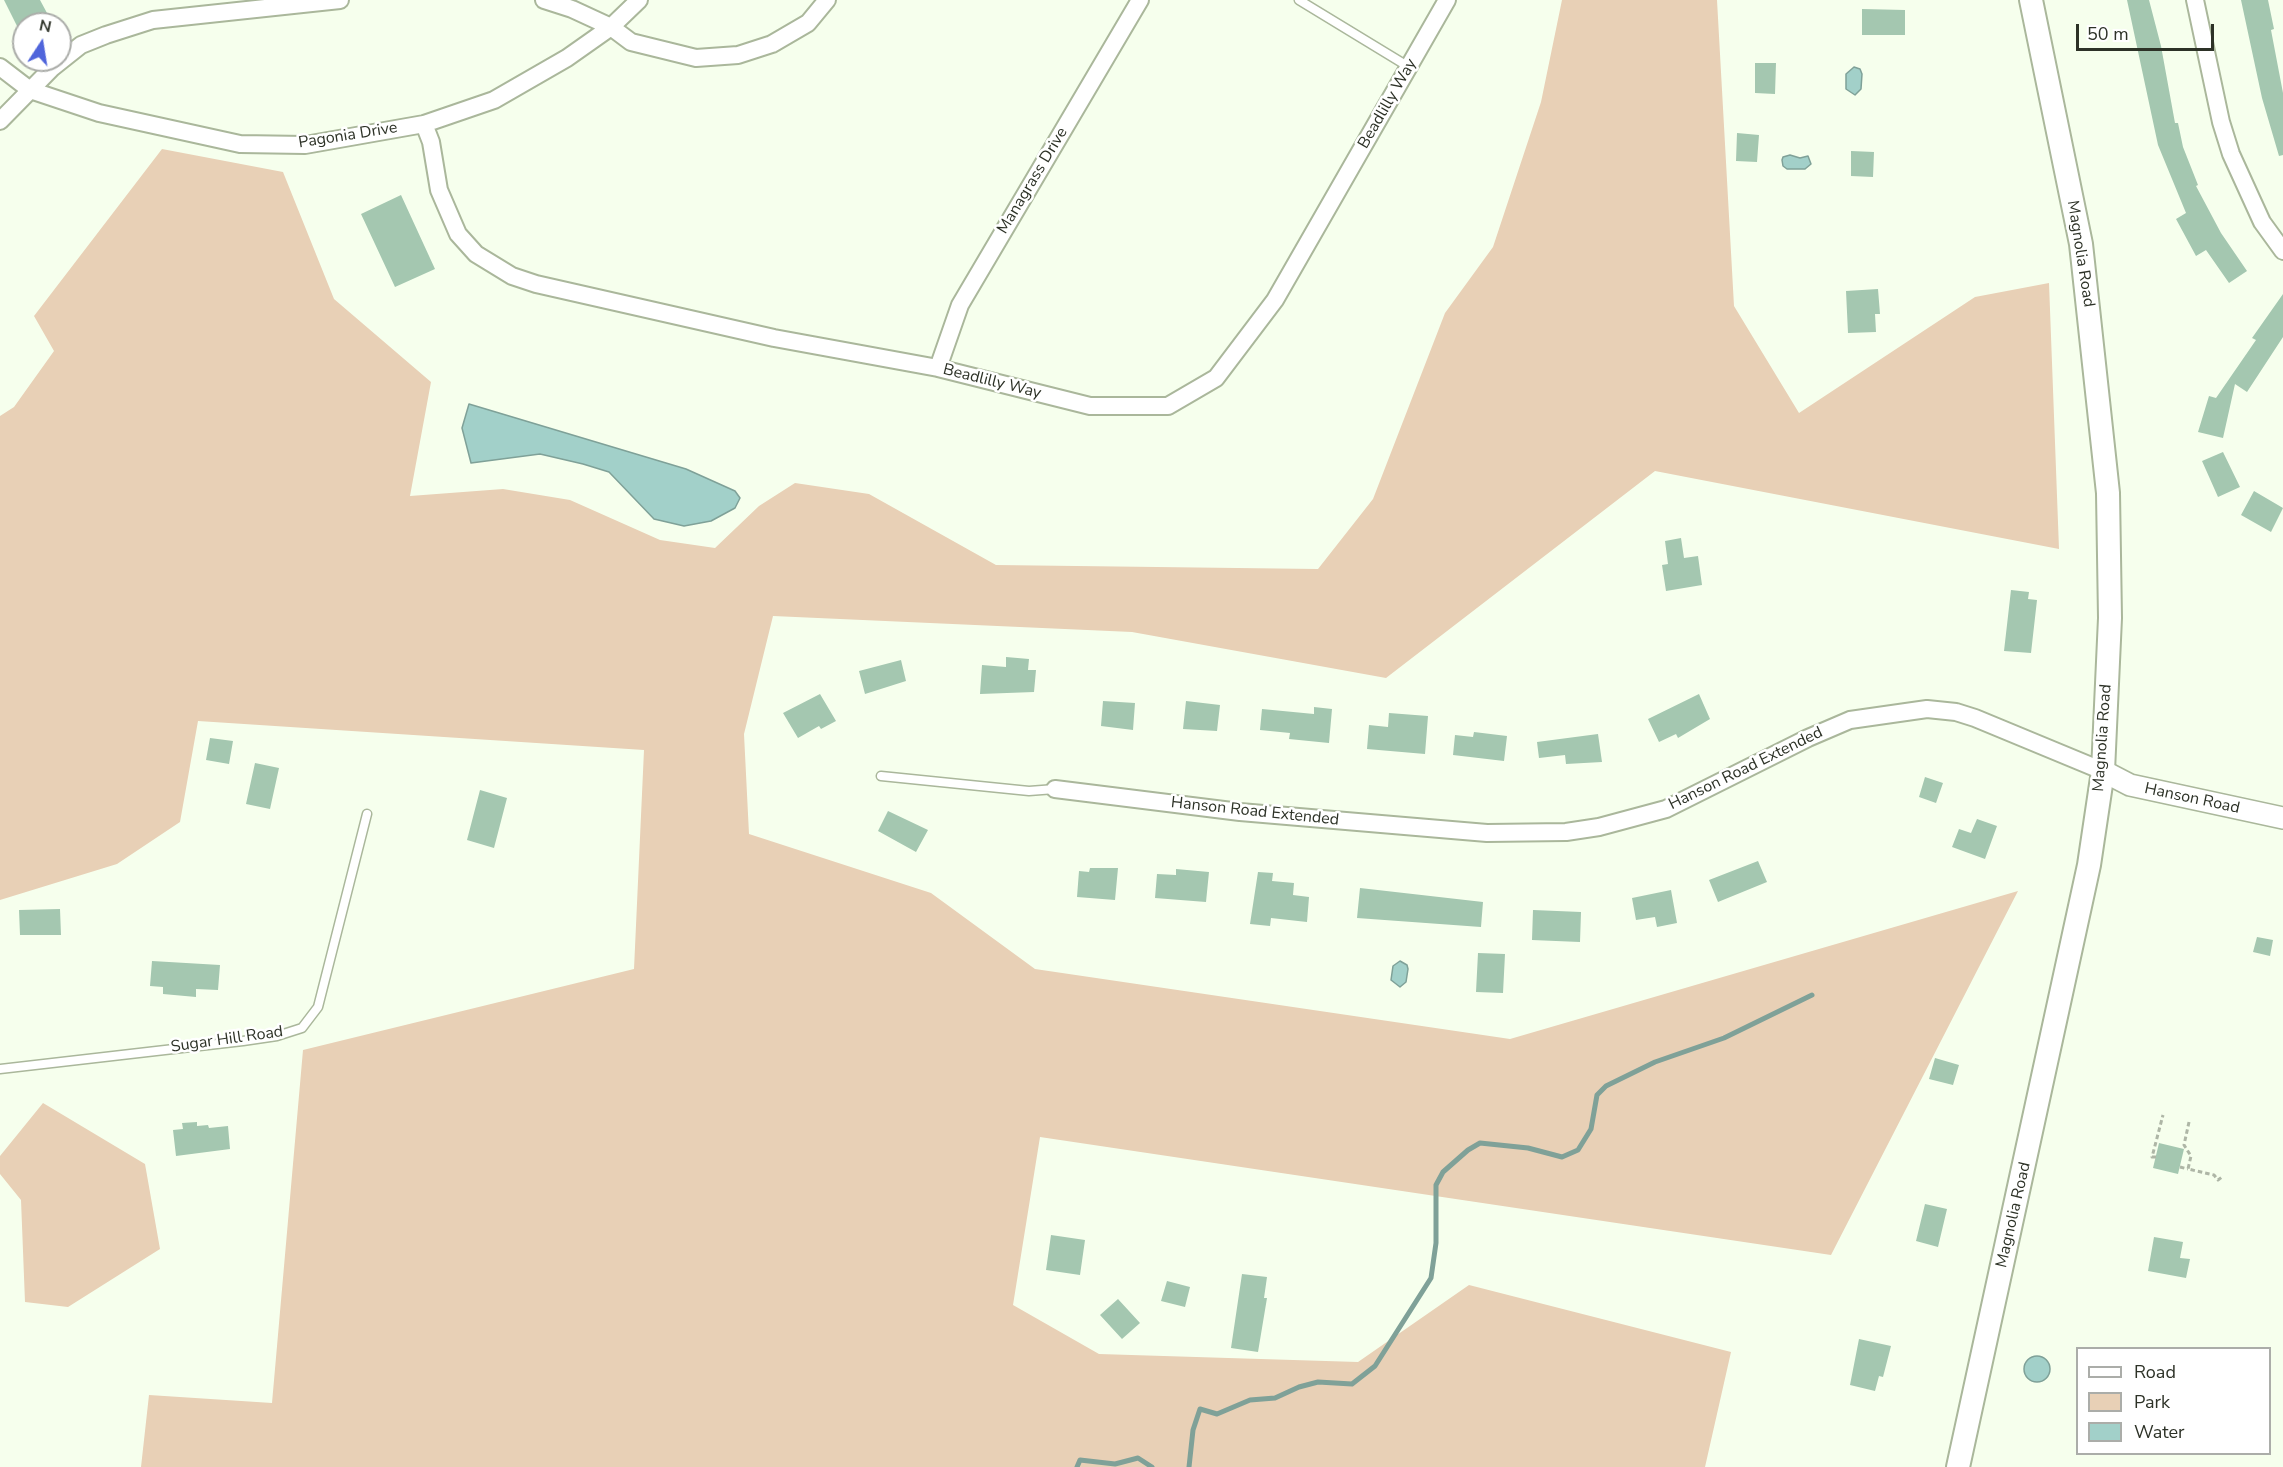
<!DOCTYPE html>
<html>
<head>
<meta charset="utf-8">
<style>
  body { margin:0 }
  #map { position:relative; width:2283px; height:1467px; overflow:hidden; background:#f6ffed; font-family:"Nunito Sans",sans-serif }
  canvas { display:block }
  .legend { position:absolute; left:2076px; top:1347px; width:195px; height:108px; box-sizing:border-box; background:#fff; border:2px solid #abada9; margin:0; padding:8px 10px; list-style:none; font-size:18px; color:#2d3227 }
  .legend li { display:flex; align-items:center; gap:12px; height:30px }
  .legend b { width:30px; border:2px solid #abada9 }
  .north { position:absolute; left:12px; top:12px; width:60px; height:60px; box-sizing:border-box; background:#fff; border:2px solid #abada9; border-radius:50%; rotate:12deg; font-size:16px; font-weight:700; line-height:24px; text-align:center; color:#2d3227 }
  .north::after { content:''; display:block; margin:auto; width:21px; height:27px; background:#5065db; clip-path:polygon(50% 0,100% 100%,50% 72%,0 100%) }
  .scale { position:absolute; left:2076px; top:24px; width:138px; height:27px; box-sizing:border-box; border:3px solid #2d3227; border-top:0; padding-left:8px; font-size:18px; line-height:21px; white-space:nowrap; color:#2d3227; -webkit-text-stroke:4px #fff; paint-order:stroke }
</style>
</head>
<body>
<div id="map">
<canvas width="2283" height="1467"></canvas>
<ul class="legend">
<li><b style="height:8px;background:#fff"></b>Road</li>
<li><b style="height:16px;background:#e8d0b6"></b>Park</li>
<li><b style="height:16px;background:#a2d0c9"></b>Water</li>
</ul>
<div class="north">N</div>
<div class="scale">50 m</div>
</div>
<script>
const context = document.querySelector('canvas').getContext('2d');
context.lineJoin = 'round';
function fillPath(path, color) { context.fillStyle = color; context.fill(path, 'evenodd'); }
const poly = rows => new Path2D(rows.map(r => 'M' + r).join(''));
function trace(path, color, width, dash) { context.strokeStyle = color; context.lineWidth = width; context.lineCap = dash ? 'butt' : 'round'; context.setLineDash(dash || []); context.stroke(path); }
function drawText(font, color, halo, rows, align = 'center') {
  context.font = font + ' "Nunito Sans",sans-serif'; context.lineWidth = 5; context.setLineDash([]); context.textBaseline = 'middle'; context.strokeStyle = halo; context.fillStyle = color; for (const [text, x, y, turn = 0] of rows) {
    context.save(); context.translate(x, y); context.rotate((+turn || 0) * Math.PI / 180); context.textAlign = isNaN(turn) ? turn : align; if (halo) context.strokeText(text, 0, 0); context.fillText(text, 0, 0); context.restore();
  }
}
fillPath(poly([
  [1562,0,1717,0,1734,306,1799,413,1975,297,2049,283,2059,549,1655,471,1386,678,1132,632,773,616,744,734,749,834,931,893,1035,969,1510,1039,2018,891,1831,1255,1040,1137,1013,1305,1099,1354,1358,1362,1469,1285,1731,1352,1705,1467,141,1467,149,1395,272,1403,303,1050,634,969,644,750,198,721,180,822,117,864,0,900,0,416,14,407,54,351,34,316,162,149,283,172,334,299,431,382,410,496,503,489,570,500,660,540,715,548,759,506,795,483,869,494,996,565,1318,569,1373,499,1445,313,1493,247,1541,102],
  [43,1103,145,1164,160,1249,68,1307,25,1302,21,1200,0,1174,0,1156]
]), '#e8d0b6');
const water = poly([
  [1854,67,1860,69,1862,74,1861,89,1855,95,1846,89,1846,74,1854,67],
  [1790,155,1800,158,1808,156,1811,164,1805,169,1787,169,1783,166,1782,160,1783,157,1790,155],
  [469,404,686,469,735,491,740,498,735,508,711,521,684,526,654,519,609,472,583,464,540,454,471,463,462,428,469,404],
  [1400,961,1407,965,1408,969,1406,982,1400,987,1391,980,1393,966,1400,961],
  '2024 1369a13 13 0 1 1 26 0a13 13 0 1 1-26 0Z'
]);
fillPath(water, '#a2d0c9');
trace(water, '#7fa198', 1.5);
trace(poly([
  [1077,1467,1080,1460,1115,1464,1138,1458,1152,1467],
  [1189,1467,1193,1430,1200,1409,1217,1414,1250,1400,1275,1398,1299,1387,1318,1382,1352,1384,1375,1366,1431,1278,1436,1243,1436,1185,1443,1172,1468,1150,1480,1143,1528,1148,1562,1157,1578,1150,1591,1129,1597,1095,1606,1086,1655,1062,1724,1038,1812,995]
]), '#7fa198', 5);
fillPath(poly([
  [4,0,40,0,47,13,18,28],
  [2127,0,2149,0,2161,46,2175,123,2178,123,2183,147,2198,185,2196,186,2221,233,2247,271,2229,283,2206,250,2196,256,2176,219,2186,213,2158,145],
  [2241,0,2268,0,2274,29,2271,30,2283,93,2283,155,2279,156,2262,98],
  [1862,9,1905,10,1905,35,1862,35],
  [1755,63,1776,63,1775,94,1755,93],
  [1737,133,1759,135,1757,162,1736,161],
  [1851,151,1874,152,1873,177,1851,176],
  [401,195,435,269,395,287,361,214],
  [1878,289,1880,314,1875,314,1876,332,1848,333,1846,291],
  [2283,294,2283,337,2247,392,2235,384,2223,438,2198,432,2209,396,2216,398,2256,340,2252,338],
  [2223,452,2240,487,2218,497,2202,461],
  [2254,491,2283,508,2271,532,2241,515],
  [1681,538,1684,558,1698,556,1702,585,1666,591,1662,565,1668,564,1665,541],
  [2011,590,2029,592,2028,599,2037,600,2031,653,2004,651],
  [1006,657,1029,659,1028,670,1036,670,1034,692,980,694,982,665,1006,667],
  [901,660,906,681,865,694,859,671],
  [820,694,836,721,821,729,819,726,798,738,783,713],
  [1699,694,1710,719,1678,738,1676,734,1659,742,1648,719],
  [1103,701,1135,703,1133,730,1101,726],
  [1186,701,1220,705,1217,731,1183,729],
  [1314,707,1332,709,1329,743,1289,739,1290,733,1260,730,1262,709,1314,714],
  [1389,713,1428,716,1425,754,1367,749,1369,725,1388,727],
  [1474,732,1507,736,1504,761,1453,755,1455,735,1473,737],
  [1598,734,1602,762,1566,764,1565,755,1539,758,1537,742],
  [210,738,233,741,229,764,206,760],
  [255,763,279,768,270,809,246,804],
  [1925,777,1943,783,1936,803,1919,797],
  [480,790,507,798,494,848,467,840],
  [888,811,928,830,916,852,878,831],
  [1977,819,1997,826,1985,859,1952,847,1959,829,1971,833],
  [1758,861,1767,882,1718,902,1709,880],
  [1090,868,1118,868,1115,900,1077,897,1079,871,1089,872],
  [1176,869,1209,872,1206,902,1155,898,1157,874,1176,875],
  [1258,872,1273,873,1272,881,1294,883,1293,895,1309,897,1307,922,1271,918,1270,926,1250,924],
  [1360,888,1483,902,1481,927,1357,918],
  [1671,890,1677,923,1657,927,1655,917,1636,920,1632,898],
  [60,909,61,935,20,935,19,910],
  [1533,910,1581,912,1580,942,1532,940],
  [2257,937,2273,940,2270,956,2253,952],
  [1478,953,1505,954,1503,993,1476,992],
  [152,961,220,965,218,990,196,989,196,997,163,994,163,987,150,986],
  [1935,1058,1959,1065,1953,1085,1929,1079],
  [197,1122,197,1126,208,1125,209,1128,228,1126,230,1149,176,1156,173,1130,183,1129,182,1123],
  [2159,1143,2184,1149,2178,1174,2153,1168],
  [1925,1204,1947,1209,1938,1247,1916,1241],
  [1051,1235,1085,1240,1080,1275,1046,1270],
  [2154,1237,2183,1242,2180,1258,2190,1259,2186,1278,2148,1271],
  [1242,1274,1267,1277,1264,1298,1267,1298,1258,1352,1231,1348],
  [1167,1281,1190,1287,1185,1307,1161,1301],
  [1118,1299,1140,1323,1122,1339,1100,1315],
  [1859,1339,1891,1346,1883,1377,1879,1376,1875,1391,1850,1385]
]), '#a4c7b0');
const service = poly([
  [1299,0,1409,67],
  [881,776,1029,791,1055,789],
  [0,1069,243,1041,277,1036,302,1028,318,1007,367,814]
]);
const minor = poly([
  [544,0,572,9,611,27,631,42,696,58,738,55,772,44,808,23,827,0],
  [2195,0,2221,122,2231,154,2262,222,2283,251],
  [0,67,30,90,99,113,240,144,305,145,424,124,494,100,567,58,611,27,639,0],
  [0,121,52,68,81,45,106,35,153,20,340,0],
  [424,124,431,142,439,190,458,234,476,254,512,276,536,284,774,338,938,368,1090,406,1168,406,1216,378,1275,300,1447,0],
  [938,368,960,305,1140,0],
  [1055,789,1240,812,1487,833,1566,832,1599,827,1666,809,1808,738,1850,720,1927,709,1956,712,1975,718,2103,771]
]);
const tertiary = poly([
  [2103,771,2130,785,2283,818]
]);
const secondary = poly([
  [1958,1467,2089,865,2103,771,2110,618,2108,493,2081,244,2031,0]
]);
trace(service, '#aab79b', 11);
trace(minor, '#aab79b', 20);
trace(tertiary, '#aab79b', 24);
trace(secondary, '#aab79b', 26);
trace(poly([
  [2189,1122,2184,1145,2191,1156,2188,1169,2214,1175,2218,1180,2222,1177],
  [2156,1157,2152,1157,2163,1115],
  [2180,1167,2188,1169]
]), '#aeb6a6', 3, [4.5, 3]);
trace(service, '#fff', 8);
trace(minor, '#fff', 16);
trace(tertiary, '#fff', 21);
trace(secondary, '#fff', 22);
drawText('16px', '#2d3227', '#fff', [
  ["Beadlilly Way",1388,104,-60],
  ["Pagonia Drive",348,136,-9],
  ["Managrass Drive",1033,181,-59],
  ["Magnolia Road",2080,254,81],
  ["Beadlilly Way",992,382,14],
  ["Magnolia Road",2103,738,-86],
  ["Hanson Road Extended",1746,769,-26],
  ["Hanson Road",2192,799,12],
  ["Hanson Road Extended",1255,812,6],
  ["Sugar Hill Road",227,1040,-8],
  ["Magnolia Road",2014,1215,-77]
]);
</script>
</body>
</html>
